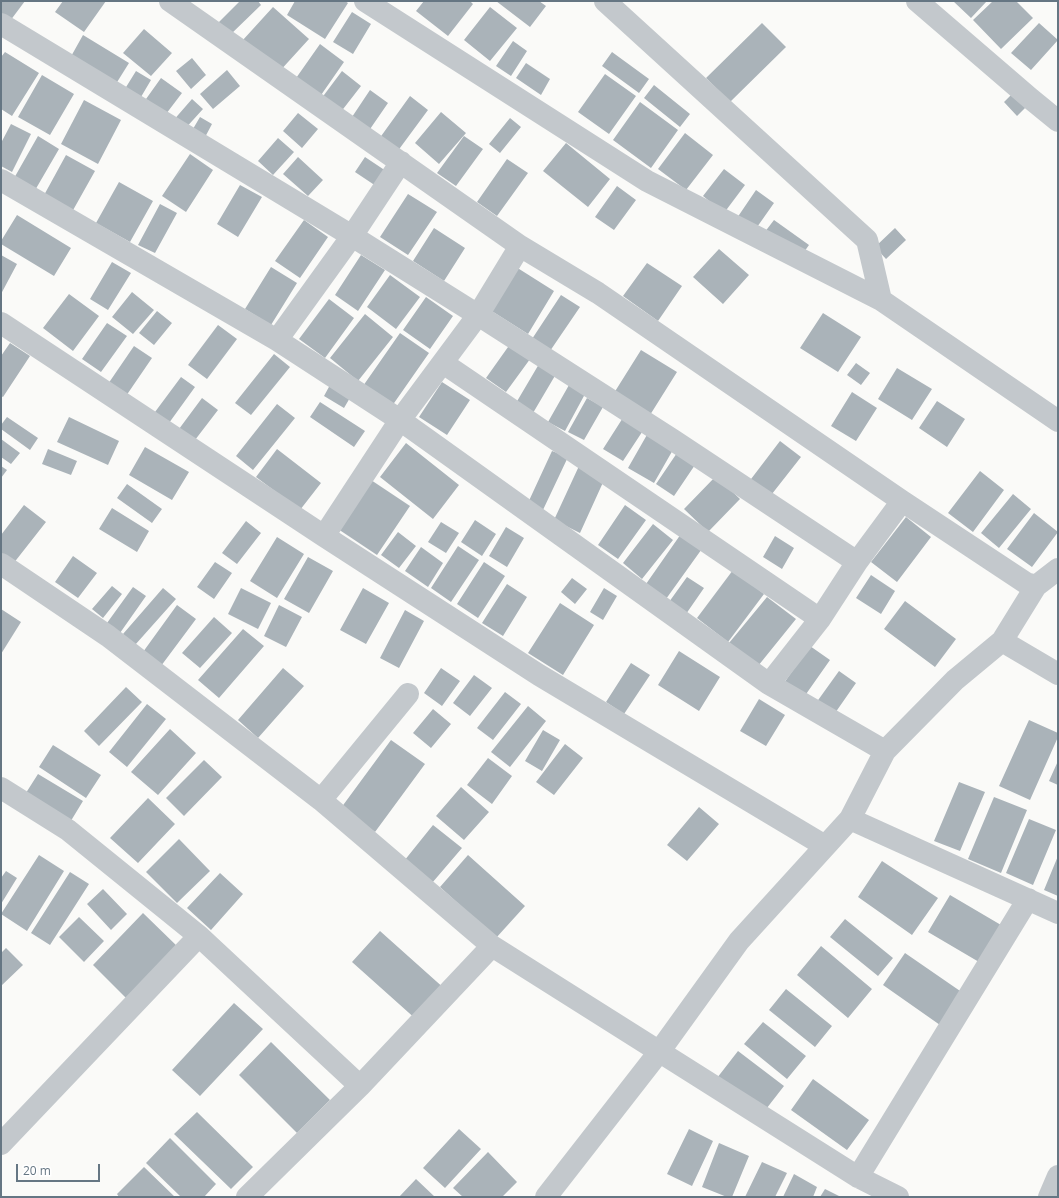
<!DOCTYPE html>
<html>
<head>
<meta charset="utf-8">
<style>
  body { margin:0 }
  #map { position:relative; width:1059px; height:1198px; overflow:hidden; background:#fafaf8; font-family:"Open Sans",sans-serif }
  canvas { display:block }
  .frame { position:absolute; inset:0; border:2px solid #657683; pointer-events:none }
  .scale { position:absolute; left:16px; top:1164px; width:84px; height:18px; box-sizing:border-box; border:2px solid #657683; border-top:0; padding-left:5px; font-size:12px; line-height:14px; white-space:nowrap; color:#657683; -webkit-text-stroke:3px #fff; paint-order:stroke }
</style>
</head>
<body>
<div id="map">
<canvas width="1059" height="1198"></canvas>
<div class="frame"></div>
<div class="scale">20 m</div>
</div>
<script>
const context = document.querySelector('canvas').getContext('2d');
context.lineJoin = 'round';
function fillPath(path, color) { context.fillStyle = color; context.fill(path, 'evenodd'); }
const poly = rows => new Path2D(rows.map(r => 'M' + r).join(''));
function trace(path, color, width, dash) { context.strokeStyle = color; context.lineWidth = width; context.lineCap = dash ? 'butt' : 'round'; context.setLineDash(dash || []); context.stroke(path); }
fillPath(poly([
  [1,1,25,1,7,25,1,20],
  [63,1,106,1,84,32,55,12],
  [240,1,258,1,261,5,230,35,218,23],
  [295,1,345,1,348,3,325,39,287,15],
  [424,1,470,1,473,4,448,36,416,11],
  [496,1,539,1,546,6,530,27],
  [953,1,987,1,971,18],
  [993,1,1016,1,1033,18,1001,49,973,20],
  [273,7,309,39,278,73,242,41],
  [490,7,517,28,490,61,464,40],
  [352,12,371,24,353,54,333,42],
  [762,23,786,47,730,102,706,78],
  [1039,23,1058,40,1031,70,1011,53],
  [144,29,172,53,151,76,123,53],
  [83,35,129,63,114,87,69,60],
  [513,41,527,51,511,76,496,66],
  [320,44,344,62,319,98,294,81],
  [5,52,39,73,12,116,1,109,1,57],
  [612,52,649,79,639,93,602,66],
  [192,58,206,75,191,89,176,71],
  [526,63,550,79,541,95,516,78],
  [227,70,240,86,213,109,200,94],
  [136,71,151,80,138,102,123,92],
  [342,71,361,86,340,113,321,99],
  [605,74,636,96,609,134,578,112],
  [42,75,74,94,50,135,18,117],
  [161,78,182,93,166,114,146,99],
  [654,85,690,114,680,127,644,98],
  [1017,89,1030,103,1017,116,1004,102],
  [370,90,388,103,368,132,350,120],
  [410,96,428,110,397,152,379,139],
  [192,99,203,109,183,131,172,122],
  [84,100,121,120,98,164,61,144],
  [640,102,678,130,651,168,613,140],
  [441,112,466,133,439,164,415,143],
  [298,113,318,129,302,148,283,131],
  [200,117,212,124,203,141,190,134],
  [510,118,521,127,500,153,489,144],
  [11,124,31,134,12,172,1,166,1,143],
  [685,133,713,155,686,190,658,169],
  [38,136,59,149,34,192,13,180],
  [464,136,483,149,456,186,437,173],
  [278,138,294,152,273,175,258,161],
  [566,143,610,179,588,207,543,171],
  [190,154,213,170,186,212,162,196],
  [66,155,95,171,72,212,43,197],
  [298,157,323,180,308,196,283,174],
  [365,157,386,171,376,186,355,172],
  [507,159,528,173,497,216,477,202],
  [724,169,745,185,724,213,703,196],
  [119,182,153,201,130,242,96,223],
  [240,185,262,197,238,237,217,224],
  [617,186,636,200,614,230,595,217],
  [756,190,774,203,755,230,737,218],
  [408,194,437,212,408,255,380,237],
  [160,204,177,213,155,253,138,245],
  [17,215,71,248,54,276,1,244,1,241],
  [304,220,328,237,300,278,275,261],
  [774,220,809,245,797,262,761,237],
  [434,228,465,248,444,281,413,261],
  [895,228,906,240,886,259,875,247],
  [719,249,749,275,723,304,693,277],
  [1,255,17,264,1,294],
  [361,255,385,270,358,311,335,295],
  [112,262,131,273,108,310,90,299],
  [647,263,682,286,658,321,623,296],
  [271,267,297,283,271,325,245,309],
  [516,267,554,291,528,334,490,310],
  [390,275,420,297,396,329,367,307],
  [132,292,154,310,133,334,112,317],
  [69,294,99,316,73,351,43,328],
  [561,295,580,307,550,351,532,339],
  [426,297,453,316,430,349,403,330],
  [329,299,354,318,325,358,299,339],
  [157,311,172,323,154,345,139,333],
  [823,313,861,337,838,372,800,348],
  [365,314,393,337,358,381,330,358],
  [107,323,127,336,101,372,82,359],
  [218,325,237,339,207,379,188,365],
  [400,333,429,353,392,406,363,386],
  [513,340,533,355,506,392,486,378],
  [10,343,30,356,3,397,1,396,1,356],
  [134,346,152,358,126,396,108,384],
  [641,350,677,372,650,415,614,393],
  [274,354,290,367,251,415,235,403],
  [856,363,870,373,861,385,847,375],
  [539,364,556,374,533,413,516,403],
  [897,368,932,389,912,420,878,399],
  [181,377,195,387,169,423,155,412],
  [442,382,470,400,447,435,419,417],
  [330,385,351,396,344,408,324,396],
  [569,385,585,394,565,431,548,422],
  [852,392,877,408,856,441,831,426],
  [202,398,218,410,195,440,179,429],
  [587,398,603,407,584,440,568,432],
  [937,401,965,419,947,447,919,428],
  [320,402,365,431,354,447,310,417],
  [277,404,295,418,253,470,236,456],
  [626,413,646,426,623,461,603,449],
  [7,417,38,438,30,450,1,429,1,425],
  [69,417,119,441,108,465,57,442],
  [648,433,674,448,654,483,628,468],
  [1,439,20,453,11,464,1,457],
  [780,441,801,457,768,499,748,483],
  [406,443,459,485,433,519,380,477],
  [145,447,189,472,172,500,129,475],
  [48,449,77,461,71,475,42,464],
  [277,449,321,483,300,510,256,477],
  [679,450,697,462,674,496,656,484],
  [552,451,568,457,542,512,527,505],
  [1,466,7,470,1,478],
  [579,466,605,478,580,533,554,520],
  [980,471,1004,490,973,532,948,513],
  [716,476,740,499,708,532,684,509],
  [371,480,410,506,377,555,338,529],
  [127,484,162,509,152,523,117,498],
  [1013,494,1031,509,999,548,981,533],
  [24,505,46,522,13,564,1,555,1,535],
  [625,505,646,520,618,559,598,545],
  [112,508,149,531,137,552,99,529],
  [1034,513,1058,532,1032,567,1007,549],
  [906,517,931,537,897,582,871,562],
  [475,520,496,534,482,556,461,542],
  [246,521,261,533,237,564,222,553],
  [441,522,459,533,446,553,428,542],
  [653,524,673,540,642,579,623,563],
  [506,527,524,538,507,567,489,556],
  [683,531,704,546,666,599,646,584],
  [398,532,416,546,399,568,381,555],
  [775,536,794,548,782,569,763,557],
  [277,537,304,554,277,598,250,581],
  [458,546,479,560,451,602,431,588],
  [421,547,443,563,428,587,405,571],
  [73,556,97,573,78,598,55,582],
  [308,557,333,571,309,613,284,599],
  [215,562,232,573,214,599,197,587],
  [484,562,505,576,478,618,457,604],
  [733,570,764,594,728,642,697,618],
  [871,575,895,591,881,614,856,598],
  [687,577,704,588,686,614,669,602],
  [572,578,587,589,575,604,561,592],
  [507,584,527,597,503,636,482,623],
  [112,586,122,594,103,618,92,609],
  [133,587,146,596,120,633,107,623],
  [163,588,176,599,135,645,123,634],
  [241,588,271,603,258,629,228,614],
  [363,588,389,603,366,644,340,630],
  [604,588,617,596,603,620,590,612],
  [767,597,796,619,758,666,729,643],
  [905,601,956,639,935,667,884,629],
  [560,603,594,625,563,675,528,653],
  [177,605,196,619,161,666,143,652],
  [279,605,302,617,286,647,264,636],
  [1,609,21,622,1,654],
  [405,610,424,621,399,668,380,658],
  [214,617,232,633,200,668,182,653],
  [243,629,264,646,219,698,198,680],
  [810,646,830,660,804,697,784,683],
  [679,651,720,677,699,711,658,685],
  [631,663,650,675,624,714,606,702],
  [283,668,304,686,258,738,238,720],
  [441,668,460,681,442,706,424,693],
  [839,671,856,683,833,716,816,703],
  [474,675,492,688,470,716,453,703],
  [126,687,142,702,99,746,84,731],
  [505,692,521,704,493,740,477,728],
  [759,699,785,715,766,746,740,731],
  [147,704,166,719,127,767,109,752],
  [528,706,546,721,510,767,491,752],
  [433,709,451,724,431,748,413,733],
  [1029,720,1058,733,1058,737,1030,800,999,786],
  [170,729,196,753,158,795,131,772],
  [543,730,560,740,542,771,525,761],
  [391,740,425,764,375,832,341,808],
  [565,744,583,758,554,795,536,782],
  [53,745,101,775,86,798,39,767],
  [488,758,512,776,492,804,467,785],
  [204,760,222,777,184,816,166,798],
  [1058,761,1058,785,1049,781],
  [38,774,83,801,69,824,24,796],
  [959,782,985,792,960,851,934,841],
  [461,787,489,812,464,840,436,816],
  [994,797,1027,810,1001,873,968,859],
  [148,798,175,824,138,863,110,838],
  [699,807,719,824,687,861,667,845],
  [1029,819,1056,830,1033,885,1006,873],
  [433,825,462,848,432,883,404,861],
  [179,839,210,871,177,903,146,872],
  [39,855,64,871,27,931,1,914],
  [468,855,525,906,496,938,440,887],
  [1058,856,1058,896,1044,890],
  [882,861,938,898,912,935,858,897],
  [6,871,17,878,1,904,1,878],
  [70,872,89,884,50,945,31,933],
  [220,873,243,894,211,930,187,908],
  [103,889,127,914,111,930,87,904],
  [950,895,1001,925,979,962,928,932],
  [143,913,179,948,128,1000,93,965],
  [79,917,104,941,84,962,59,937],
  [845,919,893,958,878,976,830,937],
  [380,931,446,990,418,1021,352,962],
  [821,946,872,989,848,1018,797,975],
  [6,948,23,965,1,986,1,953],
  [905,953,963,993,940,1025,883,985],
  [786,989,832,1026,815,1047,769,1010],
  [234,1003,263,1029,200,1096,172,1070],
  [763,1022,806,1056,787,1079,744,1044],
  [271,1042,330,1100,297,1133,239,1075],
  [738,1051,784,1086,763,1113,717,1078],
  [813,1079,869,1120,847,1150,791,1110],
  [197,1112,253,1167,231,1189,174,1134],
  [459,1129,481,1149,445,1188,423,1168],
  [689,1129,713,1141,692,1186,667,1174],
  [170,1138,216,1184,204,1197,181,1197,146,1163],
  [719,1143,749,1156,732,1197,727,1197,702,1187],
  [488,1152,517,1182,502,1197,463,1197,453,1188],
  [762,1162,787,1173,775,1197,745,1197],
  [144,1167,175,1197,119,1197,117,1194],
  [794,1174,817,1187,813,1197,783,1197],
  [416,1179,435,1197,399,1197],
  [825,1189,841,1197,820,1197]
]), '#aab3b9');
trace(poly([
  [170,1,520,246,598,293,902,501,1026,583,1036,586],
  [365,1,647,181,881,300],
  [605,1,867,240,881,300,1058,421],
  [917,1,1031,99,1058,121],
  [1,24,352,236,478,315,673,440,857,562],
  [1,180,277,340,400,420,769,684,885,751],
  [1,323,324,536,539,675,825,846],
  [277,340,352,236,401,162],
  [443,363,820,619],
  [324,536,400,420,478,315,520,246],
  [1,564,108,636,321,800,492,946,858,1177,898,1197],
  [1002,641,1058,674],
  [769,684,820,619,857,562,902,501],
  [1,788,68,830,199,936,360,1086],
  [321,800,408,694],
  [850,819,1058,913],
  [1,1144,199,936],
  [858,1177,1028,899],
  [247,1197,360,1086,492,946],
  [546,1197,659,1052,739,941,850,819,885,751,955,680,1002,641,1036,586,1058,569],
  [1049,1197,1058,1176]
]), '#c3c8cc', 22);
</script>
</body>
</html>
